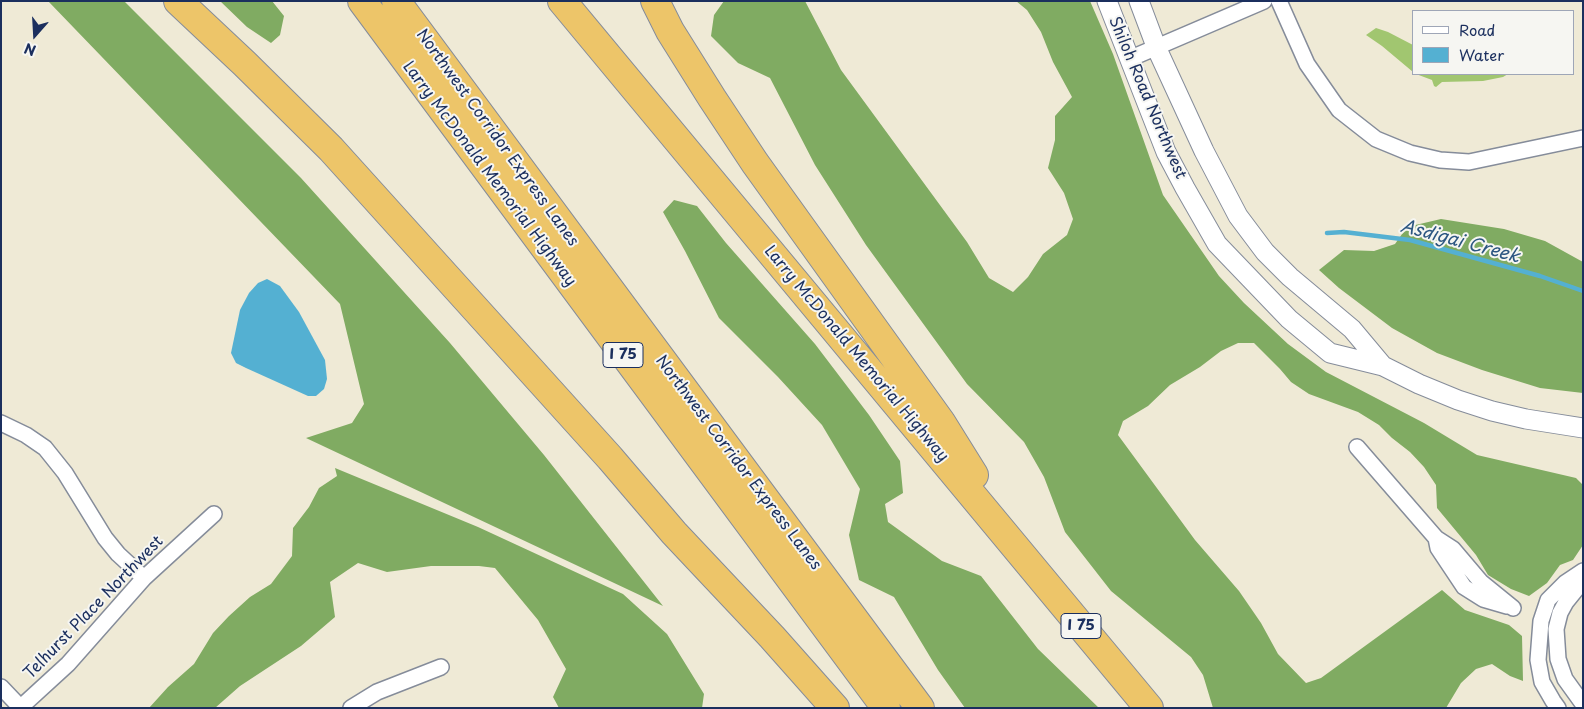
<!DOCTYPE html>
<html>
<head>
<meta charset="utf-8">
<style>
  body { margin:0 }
  #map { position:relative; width:1584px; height:709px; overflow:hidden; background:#efead6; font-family:"Playpen Sans",sans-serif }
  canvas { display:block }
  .frame { position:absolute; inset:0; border:2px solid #1b2f5e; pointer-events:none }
  .legend { position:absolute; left:1412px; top:10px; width:162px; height:65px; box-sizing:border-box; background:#f6f6f2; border:1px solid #9ea6b7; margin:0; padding:6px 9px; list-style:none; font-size:15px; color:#1b2f5e }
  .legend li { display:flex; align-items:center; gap:10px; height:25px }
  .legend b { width:25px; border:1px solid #9ea6b7 }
  .north { position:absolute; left:10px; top:10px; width:50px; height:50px; -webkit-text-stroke:4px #f6f6f2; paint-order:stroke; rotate:199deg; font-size:14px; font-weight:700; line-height:20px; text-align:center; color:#1b2f5e }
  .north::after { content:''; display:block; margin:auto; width:18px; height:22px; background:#1b2f5e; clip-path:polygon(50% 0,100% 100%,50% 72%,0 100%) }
</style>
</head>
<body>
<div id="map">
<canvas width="1584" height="709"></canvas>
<div class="frame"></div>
<ul class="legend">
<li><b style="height:6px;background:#fff"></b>Road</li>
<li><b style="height:14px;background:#54b0d2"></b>Water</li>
</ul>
<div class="north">N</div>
</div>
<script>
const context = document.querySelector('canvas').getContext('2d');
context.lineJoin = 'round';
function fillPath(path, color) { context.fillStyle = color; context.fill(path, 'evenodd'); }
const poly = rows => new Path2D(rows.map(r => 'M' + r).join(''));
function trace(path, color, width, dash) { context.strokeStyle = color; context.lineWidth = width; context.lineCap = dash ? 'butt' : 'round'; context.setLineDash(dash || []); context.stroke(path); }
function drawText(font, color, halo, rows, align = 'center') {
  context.font = font + ' "Playpen Sans",sans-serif'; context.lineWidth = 4; context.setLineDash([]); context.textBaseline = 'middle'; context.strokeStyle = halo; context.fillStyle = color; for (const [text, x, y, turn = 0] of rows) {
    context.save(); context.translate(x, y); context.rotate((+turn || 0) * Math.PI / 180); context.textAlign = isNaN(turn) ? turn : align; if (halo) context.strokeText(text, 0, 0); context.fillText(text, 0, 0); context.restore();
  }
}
fillPath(poly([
  [1376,28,1388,32,1413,45,1413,72,1382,46,1366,35],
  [1416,74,1508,74,1503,77,1483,81,1442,82,1436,87,1434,86,1432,80]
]), '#a1c670');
fillPath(poly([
  [48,1,124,1,301,178,450,343,544,455,663,606,306,438,352,423,364,404,340,304],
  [220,1,272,1,284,16,280,35,271,43,247,27],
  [724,1,805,1,841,70,967,242,989,278,1013,292,1028,277,1043,254,1067,235,1073,219,1064,193,1048,168,1055,140,1055,116,1072,97,1053,62,1041,32,1027,10,1016,1,1090,1,1113,54,1163,195,1219,276,1244,303,1288,344,1326,372,1424,423,1477,455,1576,478,1583,485,1583,545,1573,560,1560,565,1547,583,1529,596,1511,589,1488,575,1476,555,1437,508,1436,485,1424,467,1410,452,1392,438,1379,425,1358,412,1309,394,1291,382,1280,369,1254,343,1238,343,1221,351,1200,367,1170,385,1148,406,1123,421,1118,435,1195,540,1239,591,1261,623,1278,654,1306,683,1321,678,1442,590,1465,610,1509,625,1522,636,1523,681,1510,676,1492,664,1476,669,1461,683,1446,708,1213,708,1203,675,1191,657,1111,591,1065,532,1044,477,1024,442,967,384,866,245,815,165,770,78,738,63,711,36,714,15],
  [674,200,697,206,726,243,815,344,869,415,900,461,903,493,885,504,888,522,942,561,981,576,1038,649,1099,708,965,708,938,670,894,597,859,580,849,535,860,489,822,425,778,377,719,318,685,251,663,212],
  [1441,219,1504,229,1545,241,1583,262,1583,393,1540,388,1482,370,1437,353,1392,328,1339,288,1319,270,1344,250,1374,251,1395,244,1407,227],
  [335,468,478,527,623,594,667,634,704,694,702,708,559,708,553,697,566,669,538,620,495,568,479,566,431,566,387,572,358,563,330,582,335,617,301,646,240,686,215,708,149,708,168,687,194,664,213,633,229,616,250,597,271,584,292,556,293,528,309,507,319,488,337,476]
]), '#80ab62');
fillPath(poly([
  [267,279,280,286,299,312,325,360,327,379,324,389,316,396,308,396,246,368,236,363,231,353,240,310,249,293,258,283]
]), '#54b0d2');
trace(poly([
  [1327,233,1344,232,1410,240,1540,276,1583,291]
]), '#54b0d2', 4.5);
const minor = poly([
  [1279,1,1307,64,1339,110,1376,139,1410,153,1440,160,1469,162,1583,138],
  [1129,59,1264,1],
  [1,423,26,435,45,448,65,473,105,538,118,554,144,578],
  [1357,447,1436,538,1453,549,1481,582,1513,608],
  [1436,538,1438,548,1464,587,1483,599,1507,606],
  [1583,581,1566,602,1560,613,1556,629,1558,659,1565,679,1583,704],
  [1,687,21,708],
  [21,707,68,664,144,578,214,514],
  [351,708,377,692,441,667],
  [1558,708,1553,701,1542,682,1538,660,1541,621,1548,600,1565,583,1583,571]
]);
const tertiary = poly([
  [1107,1,1166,152,1185,188,1217,244,1289,319,1330,353,1383,366,1419,384,1458,400,1492,411,1526,419,1583,428],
  [1139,1,1157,49,1204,151,1238,216,1265,252,1290,277,1352,329,1383,366]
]);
const motorway = poly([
  [178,1,245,64,331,149,610,458,674,533,772,637,835,708],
  [362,1,886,708],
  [396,1,920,708],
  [562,1,1149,708],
  [655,1,670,31,712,98,755,163,941,422,974,475]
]);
trace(minor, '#858c9a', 18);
trace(tertiary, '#858c9a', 21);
trace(motorway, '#858c9a', 30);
trace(minor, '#fff', 15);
trace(tertiary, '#fff', 19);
trace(motorway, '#edc569', 28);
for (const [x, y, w] of [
  [623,355,40],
  [1081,626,40]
]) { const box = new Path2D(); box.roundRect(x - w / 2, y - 12.5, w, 25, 4); context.fillStyle = '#f6f6f2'; context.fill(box); trace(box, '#1b2f5e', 1); }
drawText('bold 15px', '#1b2f5e', null, [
  ["I 75",623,355],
  ["I 75",1081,626]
]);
drawText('16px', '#1b2f5e', '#f6f6f2', [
  ["Shiloh Road Northwest",1147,98,67],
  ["Northwest Corridor Express Lanes",497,138,54],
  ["Larry McDonald Memorial Highway",489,174,53],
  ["Larry McDonald Memorial Highway",856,354,50],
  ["Northwest Corridor Express Lanes",738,463,53],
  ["Telhurst Place Northwest",94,608,-46]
]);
drawText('italic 18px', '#2c5681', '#f6f6f2', [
  ["Asdigai Creek",1460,242,15]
]);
</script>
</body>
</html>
